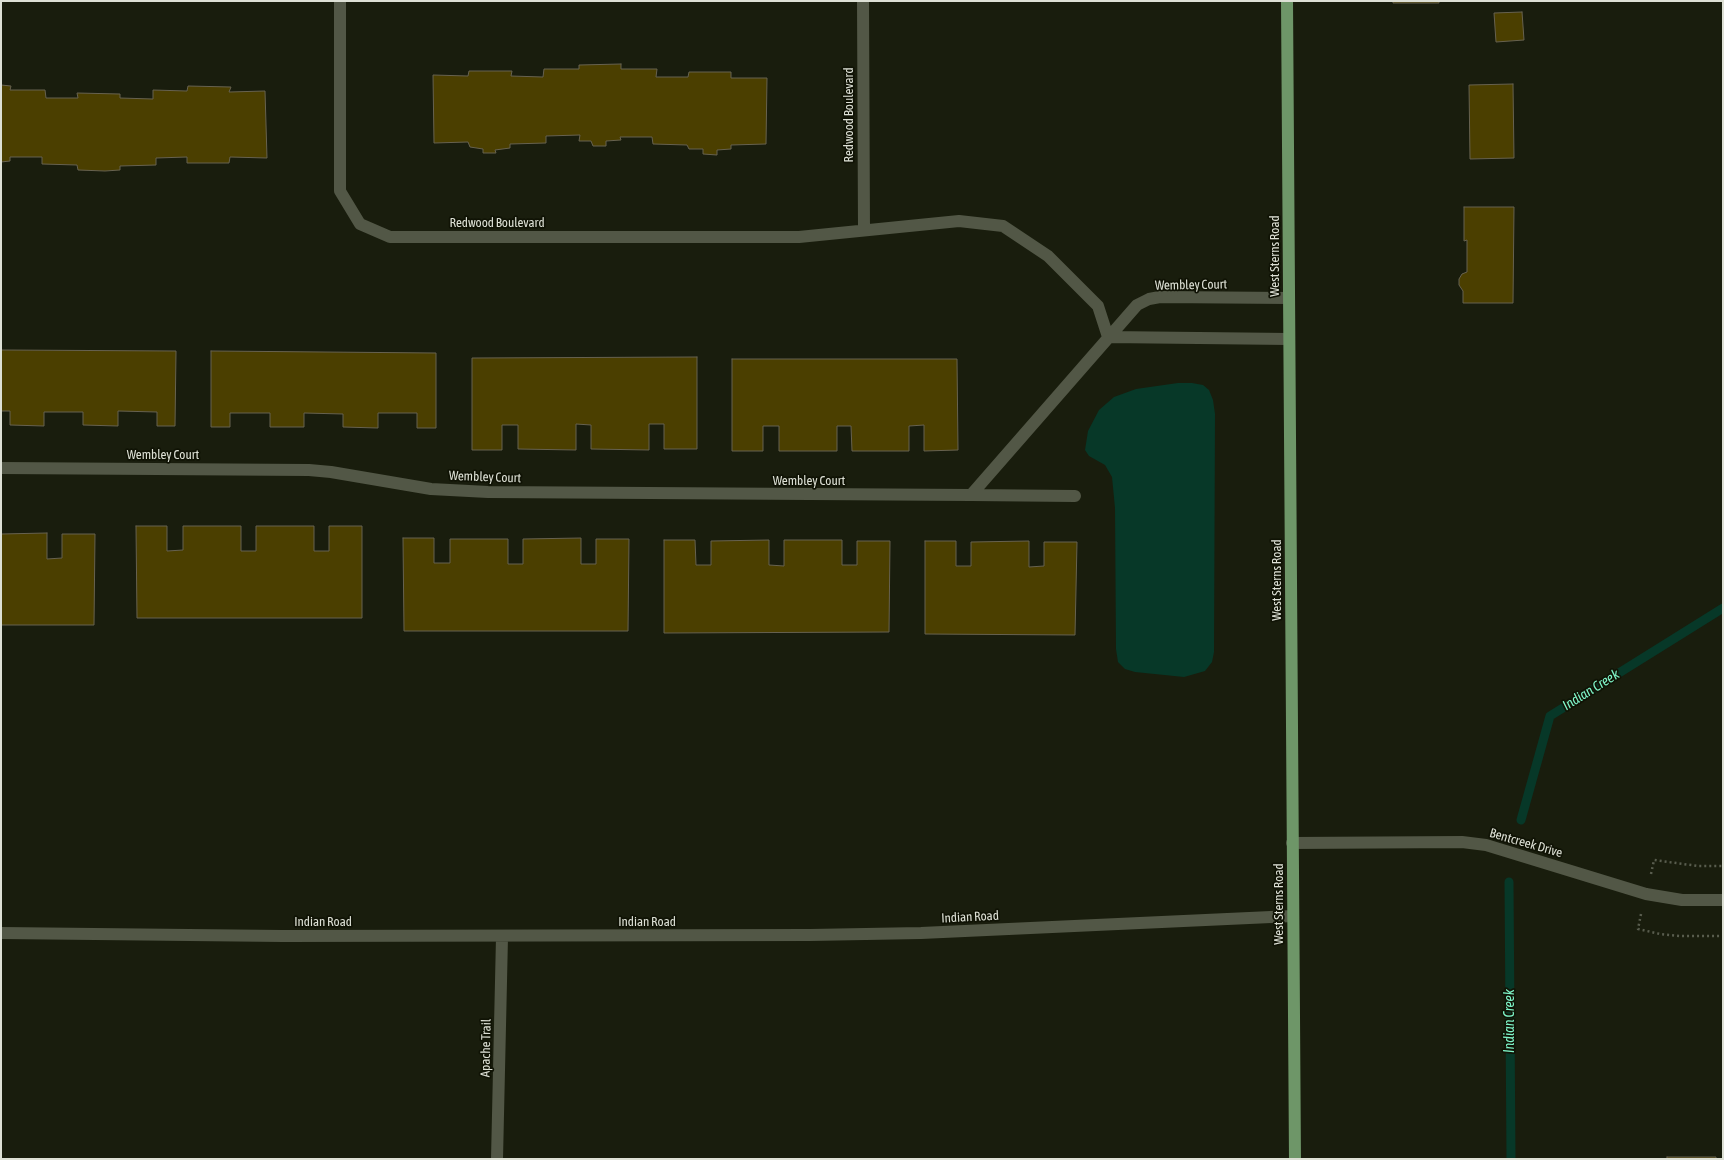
<!DOCTYPE html>
<html>
<head>
<meta charset="utf-8">
<style>
  body { margin:0 }
  #map { position:relative; width:1724px; height:1160px; overflow:hidden; background:#191d0d; font-family:"Asap Condensed",sans-serif }
  canvas { display:block }
  .frame { position:absolute; inset:0; border:2px solid #dde0d5; pointer-events:none }
</style>
</head>
<body>
<div id="map">
<canvas width="1724" height="1160"></canvas>
<div class="frame"></div>
</div>
<script>
const context = document.querySelector('canvas').getContext('2d');
context.lineJoin = 'round';
function fillPath(path, color) { context.fillStyle = color; context.fill(path, 'evenodd'); }
const poly = rows => new Path2D(rows.map(r => 'M' + r).join(''));
function trace(path, color, width, dash) { context.strokeStyle = color; context.lineWidth = width; context.lineCap = dash ? 'butt' : 'round'; context.setLineDash(dash || []); context.stroke(path); }
function drawText(font, color, halo, rows, align = 'center') {
  context.font = font + ' "Asap Condensed",sans-serif'; context.lineWidth = 3.5; context.setLineDash([]); context.textBaseline = 'middle'; context.strokeStyle = halo; context.fillStyle = color; for (const [text, x, y, turn = 0] of rows) {
    context.save(); context.translate(x, y); context.rotate((+turn || 0) * Math.PI / 180); context.textAlign = isNaN(turn) ? turn : align; if (halo) context.strokeText(text, 0, 0); context.fillText(text, 0, 0); context.restore();
  }
}
fillPath(poly([
  [1178,383,1192,383,1203,385,1209,390,1213,400,1215,414,1214,652,1212,662,1205,671,1184,677,1135,672,1125,669,1118,662,1116,649,1115,508,1112,477,1105,465,1089,456,1085,450,1088,431,1099,410,1114,397,1136,389]
]), '#073828');
trace(poly([
  [1521,820,1550,716,1723,608],
  [1509,882,1511,1159]
]), '#073828', 9);
const building = poly([
  [1393,1,1439,1,1439,3,1393,3,1393,1],
  [1522,12,1524,40,1496,42,1494,13,1522,12],
  [621,64,621,69,657,69,656,77,688,77,689,72,731,72,731,78,767,78,766,144,731,145,731,149,717,150,717,155,703,154,703,149,689,149,687,145,653,144,652,137,620,137,621,140,606,141,606,146,593,146,591,141,579,141,580,135,546,136,546,143,510,144,510,148,495,150,496,153,483,153,483,149,470,147,468,142,434,143,433,75,468,76,469,71,512,71,511,76,543,77,544,69,579,69,579,65,621,64],
  [1513,84,1514,158,1470,159,1469,85,1513,84],
  [1,85,11,86,10,90,45,90,46,98,78,98,77,93,120,94,120,98,153,99,153,90,187,91,188,86,231,87,229,92,265,91,267,158,230,157,229,163,187,163,187,157,156,158,156,165,120,166,120,170,105,171,78,170,77,165,42,164,42,157,10,157,10,161,1,162,1,85],
  [1464,207,1514,207,1513,303,1463,303,1463,291,1459,285,1459,279,1462,274,1467,272,1467,240,1464,241,1464,207],
  [1,350,176,351,175,426,157,426,157,412,118,411,118,426,83,425,83,412,44,412,44,426,10,425,10,411,1,411,1,350],
  [211,351,436,353,436,428,417,428,417,413,378,413,378,428,343,427,343,414,304,413,304,427,270,427,270,413,230,413,230,427,211,427,211,351],
  [697,357,697,449,664,449,664,424,649,424,649,450,591,449,591,425,576,424,576,450,518,449,518,425,502,425,502,450,472,450,472,358,697,357],
  [732,359,957,359,958,450,924,451,924,425,909,426,909,451,852,451,851,426,837,426,837,451,779,451,779,426,763,426,763,451,732,451,732,359],
  [136,526,167,526,167,551,183,550,183,526,241,526,241,551,256,551,256,526,314,526,314,551,329,551,329,526,362,526,362,618,137,618,136,526],
  [47,533,47,559,62,558,62,534,95,534,94,625,1,625,1,534,47,533],
  [403,538,434,538,434,563,450,563,450,539,508,539,508,564,523,564,523,539,581,538,581,564,596,564,596,539,629,539,628,631,404,631,403,538],
  [664,540,695,540,696,565,711,565,711,541,769,540,769,565,784,566,784,540,842,540,842,565,857,565,857,541,890,541,889,632,664,633,664,540],
  [925,541,956,541,956,566,971,566,971,542,1029,541,1029,567,1044,566,1044,542,1077,542,1075,635,925,634,925,541],
  [1667,1157,1716,1157,1716,1159,1667,1159,1667,1157]
]);
fillPath(building, '#4b3f00');
trace(building, '#676250', 1);
trace(poly([
  [1651,874,1654,860,1698,866,1723,866],
  [1641,914,1638,929,1660,934,1680,936,1723,936]
]), '#595d4e', 2.5, [2, 3]);
trace(poly([
  [340,1,340,191,360,224,390,237,799,237,959,221,1003,226,1048,256,1098,306,1108,337],
  [863,1,864,230],
  [1108,337,1289,339],
  [1,468,309,470,331,472,431,489,488,492,971,495,1137,305,1149,299,1160,297,1289,298],
  [971,495,1075,496],
  [1292,843,1462,842,1486,845,1646,894,1682,900,1723,900],
  [1,933,283,936,810,935,921,933,1293,916],
  [497,1159,502,937]
]), '#525746', 12);
trace(poly([
  [1287,1,1295,1159]
]), '#6e9668', 12);
drawText('13px', '#dde0d5', '#101305', [
  ["Redwood Boulevard",849,115,-90],
  ["Redwood Boulevard",497,223],
  ["West Sterns Road",1275,256,-90],
  ["Wembley Court",1191,285,-1],
  ["Wembley Court",163,455],
  ["Wembley Court",485,477,2],
  ["Wembley Court",809,481],
  ["West Sterns Road",1277,580,-90],
  ["Bentcreek Drive",1526,843,16],
  ["West Sterns Road",1279,904,-90],
  ["Indian Road",970,917,-3],
  ["Indian Road",323,922],
  ["Indian Road",647,922],
  ["Apache Trail",486,1048,-89]
]);
drawText('italic 14px', '#80f7ca', '#101305', [
  ["Indian Creek",1591,690,-32],
  ["Indian Creek",1510,1021,-90]
]);
</script>
</body>
</html>
